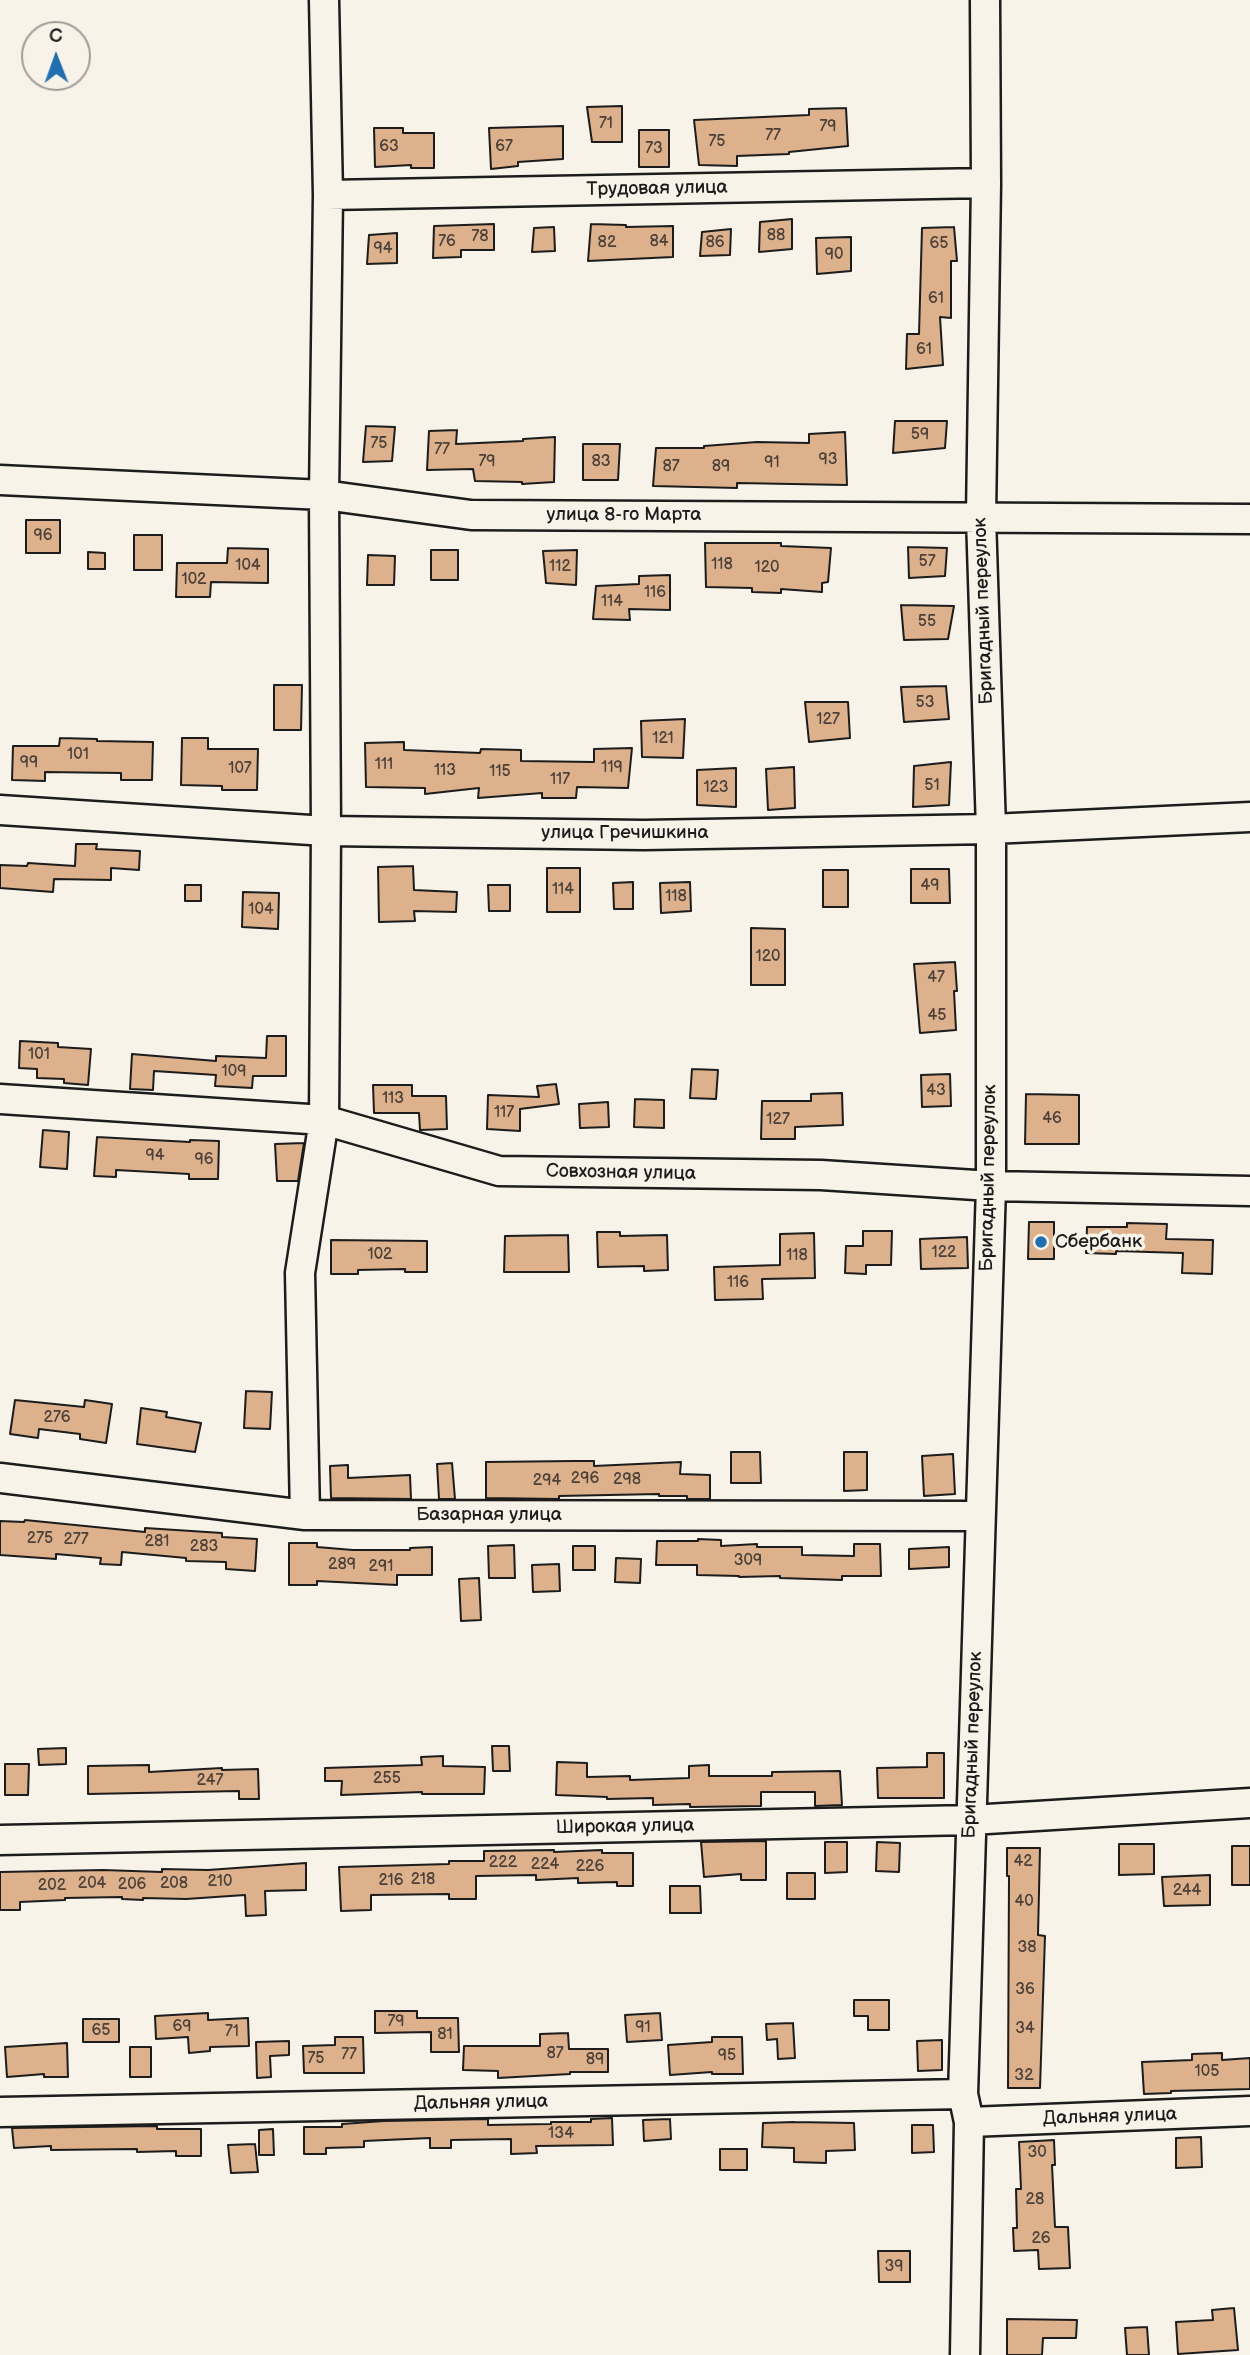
<!DOCTYPE html>
<html>
<head>
<meta charset="utf-8">
<style>
  body { margin:0 }
  #map { position:relative; width:1250px; height:2355px; overflow:hidden; background:#f7f3e8; font-family:"Balsamiq Sans",sans-serif }
  canvas { display:block }
  .north { position:absolute; left:21px; top:21px; width:70px; height:70px; box-sizing:border-box; background:#f7f3e8; border:2px solid #9f9d96; border-radius:50%; rotate:359deg; font-size:19px; font-weight:700; line-height:28px; text-align:center; color:#1c1c1c }
  .north::after { content:''; display:block; margin:auto; width:24px; height:32px; background:#1f6fb2; clip-path:polygon(50% 0,100% 100%,50% 72%,0 100%) }
</style>
</head>
<body>
<div id="map">
<canvas width="1250" height="2355"></canvas>
<div class="north">С</div>
</div>
<script>
const context = document.querySelector('canvas').getContext('2d');
context.lineJoin = 'round';
function fillPath(path, color) { context.fillStyle = color; context.fill(path, 'evenodd'); }
const poly = rows => new Path2D(rows.map(r => 'M' + r).join(''));
function trace(path, color, width, dash) { context.strokeStyle = color; context.lineWidth = width; context.lineCap = dash ? 'butt' : 'round'; context.setLineDash(dash || []); context.stroke(path); }
function drawText(font, color, halo, rows, align = 'center') {
  context.font = font + ' "Balsamiq Sans",sans-serif'; context.lineWidth = 7; context.setLineDash([]); context.textBaseline = 'middle'; context.strokeStyle = halo; context.fillStyle = color; for (const [text, x, y, turn = 0] of rows) {
    context.save(); context.translate(x, y); context.rotate((+turn || 0) * Math.PI / 180); context.textAlign = isNaN(turn) ? turn : align; if (halo) context.strokeText(text, 0, 0); context.fillText(text, 0, 0); context.restore();
  }
}
const building = poly([
  [622,106,622,142,592,142,587,107,622,106],
  [846,108,848,146,789,152,789,154,737,156,737,166,699,165,694,120,809,115,809,109,846,108],
  [563,126,563,159,518,162,518,166,491,169,489,128,563,126],
  [374,128,403,128,403,133,434,133,434,168,411,168,411,165,375,167,374,128],
  [639,130,669,130,669,167,639,167,639,130],
  [792,219,792,249,759,252,760,222,792,219],
  [494,224,494,250,461,250,461,257,433,258,434,226,494,224],
  [591,224,626,225,626,227,673,226,673,257,588,261,591,224],
  [554,227,555,251,532,252,534,228,554,227],
  [954,227,957,261,951,261,951,318,940,317,943,365,906,369,907,334,919,334,922,228,954,227],
  [731,229,730,255,700,256,702,232,731,229],
  [397,233,397,263,367,264,369,235,397,233],
  [851,237,851,271,817,274,816,238,851,237],
  [895,421,947,421,945,448,893,453,895,421],
  [366,426,395,427,392,461,363,462,366,426],
  [457,430,456,444,523,441,523,439,555,437,554,482,522,484,522,482,475,481,473,469,427,470,429,431,457,430],
  [845,432,847,485,737,483,737,488,653,486,656,448,704,448,704,446,757,442,809,443,809,434,845,432],
  [583,444,620,444,618,480,583,480,583,444],
  [26,520,60,520,60,553,26,553,26,520],
  [134,535,162,535,162,570,134,570,134,535],
  [705,543,781,543,781,546,831,548,828,582,822,583,822,592,781,589,781,593,752,592,752,588,706,587,705,543],
  [908,547,947,548,945,576,909,578,908,547],
  [228,548,268,549,268,583,211,582,210,597,176,597,177,563,227,563,228,548],
  [431,550,458,550,458,580,431,580,431,550],
  [577,550,576,585,546,583,543,551,577,550],
  [88,552,105,553,105,569,88,569,88,552],
  [368,555,395,556,394,585,367,585,368,555],
  [670,575,670,610,629,609,630,620,593,619,596,586,639,584,639,576,670,575],
  [901,605,954,606,948,639,904,640,901,605],
  [274,685,302,685,301,730,274,730,274,685],
  [946,686,949,719,904,722,901,687,946,686],
  [805,702,848,702,850,738,809,742,805,702],
  [685,719,683,758,642,757,641,721,685,719],
  [60,738,97,739,97,741,153,742,152,780,121,780,121,773,45,772,45,781,12,780,13,746,59,746,60,738],
  [182,738,208,738,208,749,258,749,257,790,222,790,222,786,181,785,182,738],
  [404,742,404,750,480,753,481,749,521,750,521,761,594,762,594,749,632,748,628,788,577,787,576,798,542,798,542,793,478,798,479,788,425,794,425,788,366,787,365,743,404,742],
  [951,762,949,805,913,807,914,766,951,762],
  [794,767,795,808,768,810,766,769,794,767],
  [736,768,736,807,697,805,697,770,736,768],
  [76,844,97,844,96,849,140,851,139,870,111,868,111,880,54,879,53,892,0,888,0,865,27,866,28,863,75,866,76,844],
  [413,866,414,890,457,892,456,912,414,911,415,921,379,922,378,867,413,866],
  [547,868,580,868,580,912,547,912,547,868],
  [911,869,949,869,950,903,911,903,911,869],
  [823,870,848,870,848,907,823,907,823,870],
  [633,882,633,909,614,909,613,883,633,882],
  [690,882,691,911,661,913,660,883,690,882],
  [185,885,201,885,201,901,185,901,185,885],
  [488,885,510,885,510,911,489,911,488,885],
  [243,892,279,893,278,929,242,927,243,892],
  [751,928,785,929,785,985,751,985,751,928],
  [955,962,957,991,954,991,956,1030,920,1033,914,964,955,962],
  [267,1036,286,1036,286,1076,253,1076,252,1088,215,1086,216,1075,154,1071,153,1090,130,1089,132,1054,216,1061,216,1056,266,1058,267,1036],
  [20,1041,58,1043,58,1047,91,1049,88,1085,64,1083,64,1079,37,1078,37,1069,19,1068,20,1041],
  [692,1069,718,1070,716,1099,690,1098,692,1069],
  [950,1074,951,1106,922,1107,921,1075,950,1074],
  [556,1084,559,1104,520,1109,520,1131,487,1129,488,1095,539,1097,537,1086,556,1084],
  [373,1085,412,1085,412,1096,446,1096,447,1129,420,1130,419,1113,374,1113,373,1085],
  [842,1093,843,1125,795,1127,795,1139,761,1139,762,1101,811,1101,811,1094,842,1093],
  [1026,1094,1079,1095,1079,1144,1025,1144,1026,1094],
  [635,1099,664,1100,664,1128,634,1127,635,1099],
  [608,1102,609,1127,580,1128,579,1104,608,1102],
  [43,1130,69,1132,67,1169,40,1167,43,1130],
  [97,1137,190,1142,190,1140,219,1141,218,1179,189,1179,189,1174,116,1170,116,1177,94,1176,97,1137],
  [304,1143,298,1181,277,1181,275,1144,304,1143],
  [1029,1222,1054,1222,1054,1259,1028,1259,1029,1222],
  [1127,1223,1167,1224,1166,1239,1213,1240,1212,1274,1182,1273,1183,1253,1116,1251,1116,1254,1086,1253,1087,1227,1127,1227,1127,1223],
  [863,1231,892,1231,891,1265,866,1265,866,1274,845,1273,846,1246,863,1246,863,1231],
  [597,1232,620,1232,620,1236,667,1235,668,1270,644,1271,644,1266,598,1267,597,1232],
  [814,1233,815,1278,762,1279,763,1299,715,1300,714,1267,780,1265,780,1234,814,1233],
  [568,1235,569,1272,504,1272,505,1236,568,1235],
  [967,1237,968,1268,921,1269,920,1239,967,1237],
  [331,1240,427,1241,427,1272,405,1272,405,1269,358,1270,358,1274,331,1274,331,1240],
  [246,1391,272,1392,270,1429,244,1428,246,1391],
  [15,1400,84,1407,85,1400,112,1404,106,1443,80,1439,80,1434,39,1429,38,1438,10,1434,15,1400],
  [141,1408,167,1412,166,1417,201,1423,195,1452,137,1444,141,1408],
  [731,1452,760,1452,761,1483,731,1483,731,1452],
  [844,1452,867,1452,867,1490,844,1491,844,1452],
  [953,1454,955,1494,924,1496,922,1456,953,1454],
  [575,1461,594,1461,594,1466,681,1462,680,1474,710,1475,710,1499,687,1499,687,1496,659,1496,659,1494,559,1496,559,1499,486,1498,486,1462,575,1461],
  [452,1463,455,1499,439,1499,437,1464,452,1463],
  [348,1465,348,1478,410,1475,411,1499,331,1498,330,1466,348,1465],
  [25,1520,145,1532,145,1528,222,1533,222,1537,257,1539,255,1571,226,1569,226,1562,186,1561,186,1558,122,1552,121,1565,100,1564,101,1558,56,1554,56,1559,0,1555,0,1521,24,1522,25,1520],
  [698,1539,721,1540,721,1546,757,1544,757,1547,802,1547,802,1555,854,1556,854,1544,880,1544,881,1576,842,1576,842,1580,780,1578,780,1576,739,1577,739,1576,697,1575,697,1565,656,1565,657,1541,698,1541,698,1539],
  [289,1543,317,1543,317,1547,353,1550,410,1550,410,1548,432,1547,432,1575,397,1575,397,1585,317,1581,317,1585,289,1585,289,1543],
  [514,1545,515,1578,489,1578,488,1546,514,1545],
  [573,1546,595,1546,595,1570,573,1570,573,1546],
  [949,1547,949,1567,909,1569,909,1549,949,1547],
  [616,1558,641,1559,640,1583,615,1582,616,1558],
  [559,1564,560,1591,533,1592,532,1565,559,1564],
  [479,1578,481,1620,461,1621,459,1579,479,1578],
  [492,1746,509,1746,510,1771,493,1771,492,1746],
  [66,1748,66,1764,39,1765,38,1749,66,1748],
  [927,1753,944,1753,944,1798,878,1798,877,1768,927,1767,927,1753],
  [443,1756,443,1766,485,1767,484,1794,422,1794,422,1792,341,1795,342,1781,325,1781,325,1768,422,1765,421,1757,443,1756],
  [557,1762,587,1763,587,1777,630,1776,630,1780,689,1778,689,1766,709,1765,709,1776,772,1776,772,1772,840,1771,842,1805,815,1806,815,1792,761,1792,761,1806,690,1807,690,1804,653,1805,653,1798,607,1799,607,1797,556,1795,557,1762],
  [5,1764,29,1764,28,1795,5,1795,5,1764],
  [149,1765,149,1772,222,1768,222,1770,258,1769,259,1799,239,1799,239,1791,88,1794,88,1766,149,1765],
  [766,1841,766,1880,741,1880,741,1874,704,1877,701,1842,766,1841],
  [825,1842,847,1842,847,1872,825,1873,825,1842],
  [877,1842,900,1843,899,1872,876,1871,877,1842],
  [1119,1844,1154,1844,1154,1874,1119,1875,1119,1844],
  [1232,1846,1250,1846,1250,1885,1232,1885,1232,1846],
  [1007,1848,1040,1848,1038,1935,1045,1936,1040,2088,1008,2088,1009,1876,1007,1876,1007,1848],
  [554,1850,554,1852,602,1850,602,1853,633,1853,633,1886,617,1886,617,1882,578,1883,578,1878,536,1880,536,1875,476,1876,476,1899,449,1899,449,1894,371,1895,371,1910,341,1911,339,1867,449,1864,449,1861,484,1861,484,1851,554,1850],
  [306,1863,306,1890,265,1891,266,1915,246,1916,245,1895,186,1899,143,1898,143,1900,122,1899,122,1897,65,1898,65,1900,20,1902,20,1910,0,1910,0,1872,103,1870,162,1872,162,1869,208,1870,306,1863],
  [787,1873,815,1873,815,1899,787,1899,787,1873],
  [1210,1875,1210,1905,1164,1906,1162,1877,1210,1875],
  [670,1886,700,1886,701,1913,670,1913,670,1886],
  [854,2000,889,2000,889,2030,868,2030,868,2016,854,2016,854,2000],
  [375,2011,417,2011,417,2018,458,2018,459,2052,431,2052,431,2032,375,2033,375,2011],
  [208,2013,208,2020,248,2018,249,2046,210,2047,210,2051,189,2053,188,2037,156,2039,155,2016,208,2013],
  [660,2013,662,2040,627,2042,625,2015,660,2013],
  [83,2019,119,2019,119,2042,83,2042,83,2019],
  [793,2023,795,2058,778,2059,777,2039,767,2040,766,2024,793,2023],
  [568,2033,569,2049,608,2049,608,2072,570,2072,570,2074,498,2078,498,2071,463,2070,464,2046,540,2046,540,2034,568,2033],
  [335,2037,363,2037,364,2073,304,2073,303,2046,335,2045,335,2037],
  [712,2037,742,2037,743,2074,712,2074,712,2072,670,2075,668,2045,712,2042,712,2037],
  [942,2040,942,2070,918,2071,917,2041,942,2040],
  [289,2041,289,2055,270,2056,271,2077,257,2078,256,2042,289,2041],
  [67,2043,68,2077,44,2077,44,2074,7,2077,5,2047,67,2043],
  [130,2047,151,2047,151,2077,130,2077,130,2047],
  [1222,2053,1222,2060,1250,2058,1250,2089,1171,2091,1171,2093,1144,2094,1142,2062,1192,2060,1192,2054,1222,2053],
  [612,2118,613,2145,536,2146,537,2153,511,2154,511,2139,451,2140,451,2148,430,2148,430,2138,364,2141,364,2147,326,2148,326,2154,304,2154,304,2127,342,2127,342,2124,384,2121,488,2119,488,2125,551,2124,551,2122,591,2122,591,2119,612,2118],
  [670,2119,671,2139,644,2141,643,2120,670,2119],
  [794,2122,854,2123,855,2150,826,2151,826,2163,794,2162,794,2148,762,2147,763,2123,794,2122],
  [912,2125,933,2125,934,2152,912,2153,912,2125],
  [157,2126,157,2129,201,2129,201,2156,176,2156,176,2151,137,2152,137,2149,51,2150,51,2146,14,2148,12,2128,157,2126],
  [273,2129,274,2155,259,2155,259,2130,273,2129],
  [1201,2137,1202,2167,1176,2168,1176,2138,1201,2137],
  [1054,2140,1055,2165,1052,2165,1055,2227,1068,2227,1070,2268,1039,2269,1038,2250,1014,2251,1013,2228,1017,2228,1016,2189,1021,2189,1019,2142,1054,2140],
  [255,2144,258,2172,231,2173,228,2145,255,2144],
  [720,2149,747,2149,747,2170,720,2170,720,2149],
  [878,2251,910,2251,910,2282,879,2282,878,2251],
  [1234,2308,1238,2350,1178,2354,1176,2322,1213,2320,1212,2310,1234,2308],
  [1007,2319,1077,2320,1076,2338,1043,2338,1042,2355,1007,2355,1007,2319],
  [1147,2327,1149,2355,1127,2355,1125,2328,1147,2327]
]);
fillPath(building, '#dcb18c');
trace(building, '#1c1c1c', 2);
const minor = poly([
  [328,195,986,183],
  [0,480,324,495,471,515,1250,519],
  [0,810,326,831,644,835,991,829,1250,817],
  [0,1099,324,1120,499,1171,821,1175,991,1186,1250,1191],
  [0,1478,305,1515,979,1516],
  [305,1515,300,1273,324,1120,326,831,324,495,328,195,324,0],
  [0,1840,971,1820,1250,1803],
  [0,2112,963,2094],
  [969,2122,1250,2111],
  [965,2355,969,2122,963,2094,991,1186,991,829,981,517,986,183,985,0]
]);
trace(minor, '#1c1c1c', 33);
trace(minor, '#f7f3e8', 28);
for (const [x, y, r, color] of [
  [1041,1242,7,"#1f6fb2"]
]) { const dot = new Path2D(); dot.arc(x, y, r, 0, 2 * Math.PI); context.fillStyle = color; context.fill(dot); trace(dot, '#f7f3e8', 2.5); }
drawText('16px', '#4c4138', null, [
  ["71",606,124],
  ["79",828,127],
  ["77",773,136],
  ["75",717,142],
  ["63",389,147],
  ["67",504,147],
  ["73",654,149],
  ["88",776,236],
  ["78",480,237],
  ["76",447,242],
  ["84",659,242],
  ["82",607,243],
  ["86",715,243],
  ["65",939,244],
  ["94",383,249],
  ["90",834,255],
  ["61",936,299],
  ["61",924,350],
  ["59",920,435],
  ["75",379,444],
  ["77",442,450],
  ["93",828,460],
  ["79",487,462],
  ["83",601,462],
  ["91",772,463],
  ["87",671,467],
  ["89",721,467],
  ["96",43,536],
  ["57",927,562],
  ["118",722,565],
  ["104",248,566],
  ["112",560,567],
  ["120",767,568],
  ["102",194,580],
  ["116",655,593],
  ["114",612,602],
  ["55",927,622],
  ["53",925,703],
  ["127",828,720],
  ["121",663,739],
  ["101",78,755],
  ["99",29,763],
  ["111",384,765],
  ["119",612,768],
  ["107",240,769],
  ["113",445,771],
  ["115",500,772],
  ["117",560,780],
  ["51",932,786],
  ["123",716,788],
  ["49",930,886],
  ["114",563,890],
  ["118",676,897],
  ["104",261,910],
  ["120",768,957],
  ["47",936,978],
  ["45",937,1016],
  ["101",39,1055],
  ["109",234,1072],
  ["43",936,1091],
  ["113",393,1099],
  ["117",504,1113],
  ["46",1052,1119],
  ["127",778,1120],
  ["94",155,1156],
  ["96",204,1160],
  ["122",944,1253],
  ["102",380,1255],
  ["118",797,1256],
  ["116",738,1283],
  ["276",57,1418],
  ["296",585,1479],
  ["298",627,1480],
  ["294",547,1481],
  ["275",40,1539],
  ["277",76,1540],
  ["281",157,1542],
  ["283",204,1547],
  ["309",748,1561],
  ["289",342,1565],
  ["291",381,1567],
  ["255",387,1779],
  ["247",210,1781],
  ["42",1023,1862],
  ["222",503,1863],
  ["224",545,1865],
  ["226",590,1867],
  ["218",423,1880],
  ["216",391,1881],
  ["210",220,1882],
  ["204",92,1884],
  ["208",174,1884],
  ["206",132,1885],
  ["202",52,1886],
  ["244",1187,1891],
  ["40",1024,1902],
  ["38",1027,1948],
  ["36",1025,1990],
  ["79",396,2022],
  ["69",182,2027],
  ["91",643,2028],
  ["34",1025,2029],
  ["65",101,2031],
  ["71",232,2032],
  ["81",445,2035],
  ["87",555,2054],
  ["77",349,2055],
  ["95",727,2056],
  ["75",316,2059],
  ["89",595,2060],
  ["105",1207,2072],
  ["32",1024,2076],
  ["134",561,2134],
  ["30",1037,2153],
  ["28",1035,2200],
  ["26",1041,2239],
  ["39",894,2267]
]);
drawText('19px', '#1c1c1c', '#f7f3e8', [
  ["Трудовая улица",657,189,-1],
  ["улица 8-го Марта",624,515],
  ["Бригадный переулок",984,611,-92],
  ["улица Гречишкина",625,833],
  ["Совхозная улица",621,1173,1],
  ["Бригадный переулок",989,1178,-89],
  ["Базарная улица",489,1515],
  ["Бригадный переулок",973,1745,-88],
  ["Широкая улица",625,1827,-1],
  ["Дальняя улица",481,2103,-1],
  ["Дальняя улица",1110,2117,-2]
]);
drawText('19px', '#1c1c1c', '#f7f3e8', [
  ["Сбербанк",1055,1242]
], 'left');
</script>
</body>
</html>
